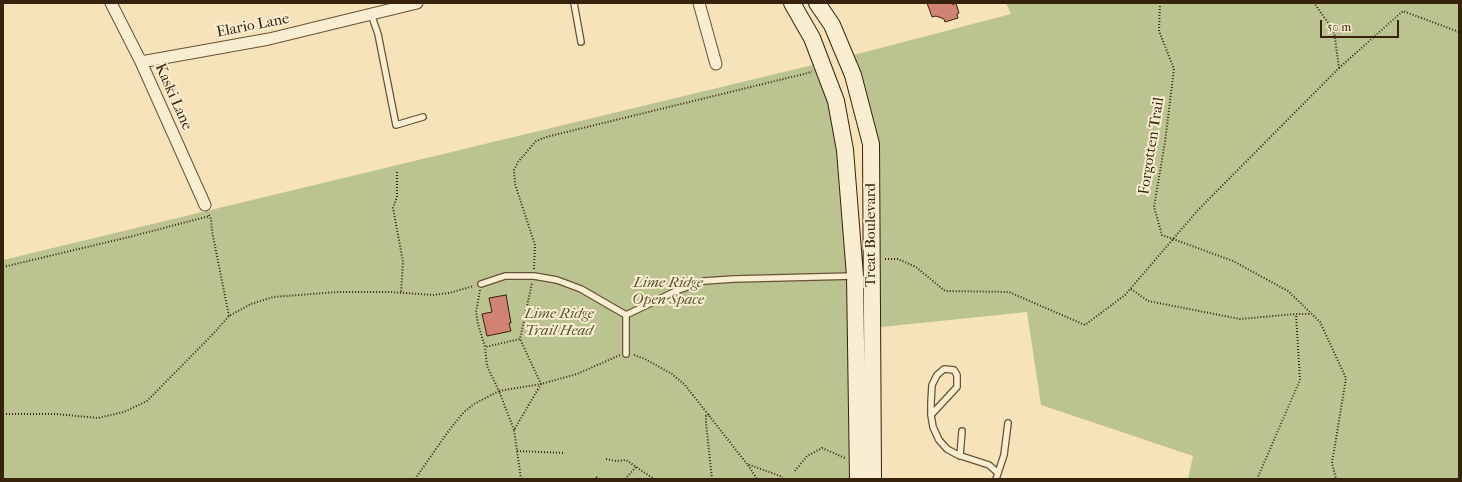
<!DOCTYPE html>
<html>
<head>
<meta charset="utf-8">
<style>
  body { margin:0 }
  #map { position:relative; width:1462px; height:482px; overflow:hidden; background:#f6e3b9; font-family:"IM FELL French Canon",serif }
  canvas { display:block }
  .frame { position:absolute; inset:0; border:4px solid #37220d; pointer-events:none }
  .scale { position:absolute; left:1320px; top:20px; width:79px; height:18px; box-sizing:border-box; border:2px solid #37220d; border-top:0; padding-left:5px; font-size:12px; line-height:14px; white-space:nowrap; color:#37220d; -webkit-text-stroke:3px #f9edd2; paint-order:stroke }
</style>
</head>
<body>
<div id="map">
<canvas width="1462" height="482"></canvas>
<div class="frame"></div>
<div class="scale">50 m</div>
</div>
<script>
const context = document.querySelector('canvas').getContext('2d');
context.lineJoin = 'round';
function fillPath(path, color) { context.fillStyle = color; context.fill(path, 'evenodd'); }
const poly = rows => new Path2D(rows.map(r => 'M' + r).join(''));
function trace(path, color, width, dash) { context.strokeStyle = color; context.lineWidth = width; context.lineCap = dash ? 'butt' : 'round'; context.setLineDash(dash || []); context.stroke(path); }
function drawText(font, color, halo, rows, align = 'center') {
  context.font = font + ' "IM FELL French Canon",serif'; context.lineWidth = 4; context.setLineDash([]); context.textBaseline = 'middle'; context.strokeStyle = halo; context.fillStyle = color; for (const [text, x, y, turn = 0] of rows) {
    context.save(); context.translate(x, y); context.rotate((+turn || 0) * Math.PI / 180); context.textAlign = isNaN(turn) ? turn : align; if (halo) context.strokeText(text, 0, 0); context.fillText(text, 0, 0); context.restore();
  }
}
fillPath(poly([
  [1006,3,1459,3,1459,479,1188,479,1193,456,1041,405,1027,312,872,328,871,144,846,57,1011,14],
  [821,63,845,150,858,479,3,479,3,260]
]), '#bbc490');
const building = poly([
  [927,3,953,3,953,5,956,3,959,13,957,14,958,18,945,22,944,19,936,16,932,17,927,3],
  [506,295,511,323,509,323,511,331,487,336,482,314,492,312,489,298,506,295]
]);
fillPath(building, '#d18373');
trace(building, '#37220d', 1);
const service = poly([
  [574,3,581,42],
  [371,14,378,34,396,125,423,117],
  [481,284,505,276,534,276,557,280,581,289,626,315,676,291,704,281,734,279,854,276],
  [626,354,626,315],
  [931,415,957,387,957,375,954,370,944,369,937,375,932,385,931,402,931,415,933,427,939,440,947,449,958,455,989,465,998,473],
  [960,456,962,431],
  [996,479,1004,455,1008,423]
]);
const minor = poly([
  [111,3,141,62,205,205],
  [699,3,716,64],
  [141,62,269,39,417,3]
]);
const secondary = poly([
  [792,3,812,38,836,101,845,150,855,276,858,479],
  [817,3,832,25,853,75,871,144,873,479]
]);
trace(service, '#675238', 8);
trace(minor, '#675238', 13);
trace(secondary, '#37220d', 18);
trace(poly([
  [1160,3,1159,31,1174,69,1165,142,1154,207,1162,235,1233,261,1288,291,1320,322,1346,378,1332,463,1336,479],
  [1339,68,1403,11,1459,32],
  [397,172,397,197,393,208,403,262,401,293],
  [209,215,211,219,212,231,229,316],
  [885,259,898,259,916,267,945,291,1009,292,1085,325,1125,295,1198,210,1339,68,1334,31,1314,3],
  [3,267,129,237,210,216],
  [534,269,535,245,515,184,514,170,518,162,536,141,546,137,812,72],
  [1131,289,1148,301,1240,319,1296,314,1311,314],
  [480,290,476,312,478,324,485,347,520,339,532,283],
  [634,355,645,359,672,374,685,385,747,464,783,477],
  [3,414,56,414,98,418,124,412,147,401,214,333,229,316,251,304,273,297,337,292,391,292,433,295,449,293,474,286],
  [709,414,706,416,706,423,712,479],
  [514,430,499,391,541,384,520,339],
  [517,451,565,453],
  [606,459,616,461,626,460,654,479],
  [748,465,757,479],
  [795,471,807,456,822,448,845,458],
  [596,477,599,479],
  [415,479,450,429,464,412,474,404,499,391,487,366,485,347],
  [521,479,514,430,541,384,577,374,620,355],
  [625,479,636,467],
  [1257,479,1300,380,1296,314]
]), '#37220d', 2, [1, 2]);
trace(service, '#f9edd2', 5.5);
trace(minor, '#f9edd2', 11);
trace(secondary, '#f9edd2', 16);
drawText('15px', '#37220d', '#f9edd2', [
  ["Elario Lane",253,26,-11],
  ["Kaski Lane",173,97,66],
  ["Forgotten Trail",1152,146,-81],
  ["Treat Boulevard",871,235,-90]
]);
drawText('italic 15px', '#5f5334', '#f9edd2', [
  ["Lime Ridge",668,283],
  ["Open Space",668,300],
  ["Lime Ridge",559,314],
  ["Trail Head",559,331]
]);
</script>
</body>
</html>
